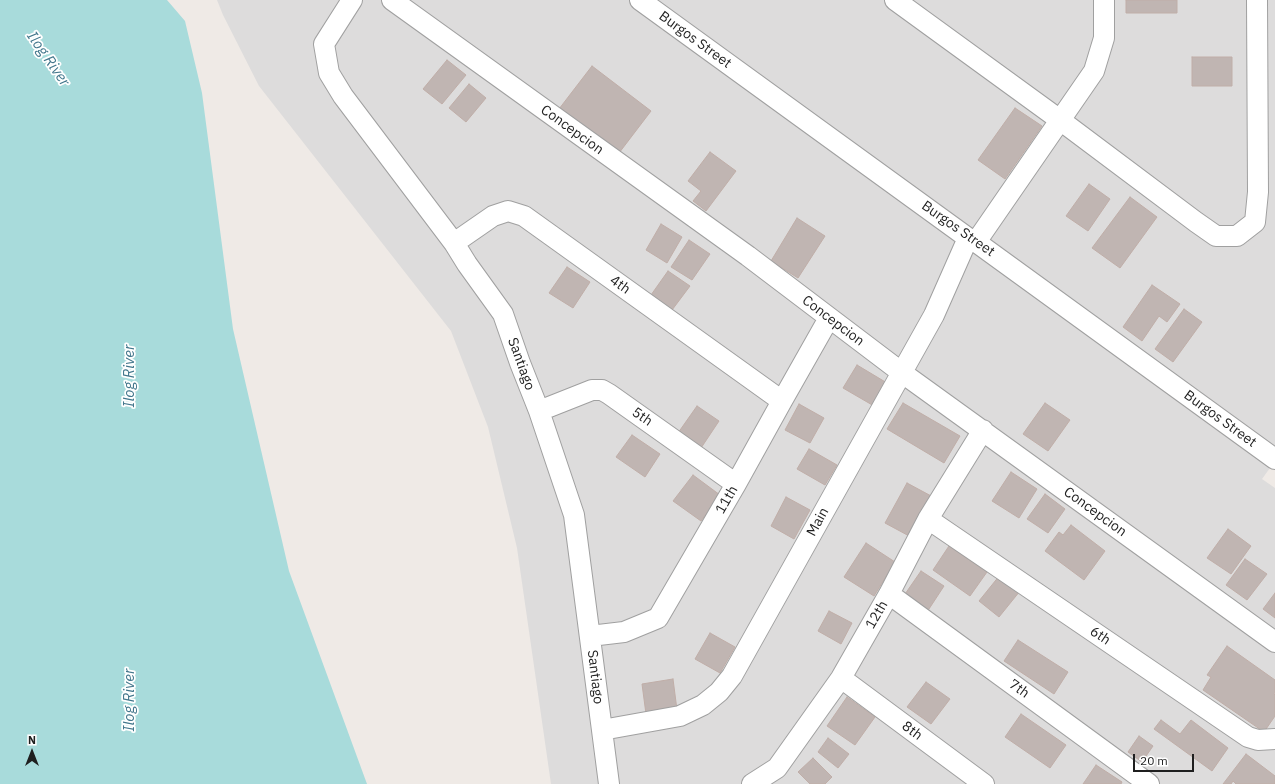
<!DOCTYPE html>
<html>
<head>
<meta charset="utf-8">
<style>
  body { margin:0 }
  #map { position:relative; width:1275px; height:784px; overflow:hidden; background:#efeae6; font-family:"IBM Plex Sans",sans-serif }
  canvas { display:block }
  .north { position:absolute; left:12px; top:732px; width:40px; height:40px; -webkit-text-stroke:3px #fff; paint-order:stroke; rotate:0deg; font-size:11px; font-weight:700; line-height:16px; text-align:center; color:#1f1f1f }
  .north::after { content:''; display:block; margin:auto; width:14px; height:18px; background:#1f1f1f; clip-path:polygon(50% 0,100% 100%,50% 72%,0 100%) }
  .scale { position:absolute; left:1133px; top:754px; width:61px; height:18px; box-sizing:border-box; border:2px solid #1f1f1f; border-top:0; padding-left:5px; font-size:12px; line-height:14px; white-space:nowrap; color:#1f1f1f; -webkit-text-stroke:3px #fff; paint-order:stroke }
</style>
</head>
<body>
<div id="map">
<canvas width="1275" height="784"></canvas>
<div class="north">N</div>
<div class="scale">20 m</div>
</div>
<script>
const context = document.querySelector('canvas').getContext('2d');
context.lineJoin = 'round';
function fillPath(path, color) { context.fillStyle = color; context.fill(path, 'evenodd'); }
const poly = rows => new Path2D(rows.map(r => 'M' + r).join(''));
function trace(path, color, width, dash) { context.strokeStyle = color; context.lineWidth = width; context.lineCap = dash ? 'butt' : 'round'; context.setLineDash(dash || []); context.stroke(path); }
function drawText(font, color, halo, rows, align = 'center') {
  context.font = font + ' "IBM Plex Sans",sans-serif'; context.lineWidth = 3.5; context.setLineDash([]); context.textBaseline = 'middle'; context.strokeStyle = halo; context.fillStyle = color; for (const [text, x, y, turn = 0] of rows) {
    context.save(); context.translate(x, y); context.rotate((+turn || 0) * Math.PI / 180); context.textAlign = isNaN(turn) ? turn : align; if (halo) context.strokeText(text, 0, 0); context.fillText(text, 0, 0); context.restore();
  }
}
fillPath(poly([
  [217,0,1275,0,1275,461,1262,479,1275,488,1275,784,551,784,517,548,488,427,451,331,259,86,223,15]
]), '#dddcdc');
fillPath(poly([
  [0,0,167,0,185,21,202,93,233,329,289,571,367,784,0,784]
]), '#a8dbdb');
const building = poly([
  [1126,0,1177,0,1177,13,1126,13,1126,0],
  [1192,57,1232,57,1232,86,1192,86,1192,57],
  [447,60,466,75,442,104,423,89,447,60],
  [592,66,651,111,619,153,559,109,592,66],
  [469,84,486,98,466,122,449,108,469,84],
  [1015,108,1042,126,1005,179,978,160,1015,108],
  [710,152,736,171,706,211,693,201,701,191,688,181,710,152],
  [1089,184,1110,199,1088,231,1066,216,1089,184],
  [1130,197,1157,217,1120,268,1092,248,1130,197],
  [797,218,825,236,798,278,771,261,797,218],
  [661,224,682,237,667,263,646,250,661,224],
  [689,240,710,254,692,280,671,267,689,240],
  [567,267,590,282,573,308,549,293,567,267],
  [668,271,690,286,672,310,651,295,668,271],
  [1152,285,1180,304,1167,322,1159,316,1142,341,1123,327,1152,285],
  [1184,309,1202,322,1173,362,1155,349,1184,309],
  [857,365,887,383,874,406,843,388,857,365],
  [903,403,960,436,944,463,887,429,903,403],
  [1045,403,1070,420,1048,451,1023,434,1045,403],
  [799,404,824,418,810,443,785,430,799,404],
  [697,406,719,421,701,448,678,433,697,406],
  [632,435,660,454,645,477,616,457,632,435],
  [809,449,837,465,825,485,797,469,809,449],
  [1011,472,1037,489,1019,518,992,501,1011,472],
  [693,475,720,495,701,521,673,501,693,475],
  [907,483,933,497,911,537,885,523,907,483],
  [1045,494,1065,509,1048,533,1027,519,1045,494],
  [786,497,810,510,794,539,771,526,786,497],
  [1071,525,1105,551,1084,580,1045,551,1059,532,1063,535,1071,525],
  [1228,529,1251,546,1231,574,1207,558,1228,529],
  [866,543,895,562,874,596,844,577,866,543],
  [949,546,987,572,970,596,933,570,949,546],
  [1245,559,1267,574,1247,600,1226,585,1245,559],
  [921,571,944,586,927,612,903,597,921,571],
  [1000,575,1020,591,999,617,979,601,1000,575],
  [1275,593,1275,618,1263,609,1275,593],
  [829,611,852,623,841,644,818,631,829,611],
  [710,633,735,647,720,673,695,659,710,633],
  [1018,640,1068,672,1054,694,1004,661,1018,640],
  [1227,646,1275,680,1275,692,1274,694,1275,695,1275,716,1264,732,1203,690,1211,677,1207,675,1227,646],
  [673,679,677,710,646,714,642,684,673,679],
  [926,682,950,699,931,724,907,707,926,682],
  [847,697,875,717,855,745,827,726,847,697],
  [1021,714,1066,745,1050,768,1005,737,1021,714],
  [1161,720,1180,734,1191,720,1228,748,1212,771,1154,729,1161,720],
  [1139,736,1153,746,1142,762,1128,752,1139,736],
  [828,738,849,754,838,768,818,752,828,738],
  [1246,754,1275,776,1275,784,1236,784,1233,781,1231,784,1223,784,1246,754],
  [813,758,832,777,825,784,810,784,798,772,813,758],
  [1096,765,1122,782,1121,784,1083,784,1096,765]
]);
fillPath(building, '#c0b5b2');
trace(building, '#c0aea8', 1);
const minor = poly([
  [352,0,324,44,329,73,343,96,454,243,467,264,503,314,520,363,539,411,574,515,609,784],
  [392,0,748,256,901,372,1275,642],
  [640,0,968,238,976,242,1275,459],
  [895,0,1060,120,1196,222,1216,236,1237,236,1255,222,1258,192,1257,0],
  [976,242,1094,71,1104,38,1104,0],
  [454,243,493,216,508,211,524,216,782,401],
  [539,411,592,390,602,390,609,394,736,484],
  [928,519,1248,737,1258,740,1275,739],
  [889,594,1149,784],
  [590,636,624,632,658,618,736,484,782,401,829,318],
  [841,678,984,784],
  [602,730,680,716,703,705,719,692,732,676,934,315,968,238],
  [752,784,777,768,841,678,889,594,928,519,983,430]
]);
trace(minor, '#a0a0a0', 22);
trace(minor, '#fff', 20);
drawText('14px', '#1f1f1f', '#fff', [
  ["Burgos Street",695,40,36],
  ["Concepcion",572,130,36],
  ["Burgos Street",958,229,35],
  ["4th",620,285,36],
  ["Concepcion",833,321,37],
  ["Santiago",521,364,70],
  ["5th",642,417,35],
  ["Burgos Street",1220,419,36],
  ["11th",727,500,-60],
  ["Concepcion",1095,512,36],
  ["Main",818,522,-61],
  ["12th",877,615,-60],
  ["6th",1100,636,34],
  ["Santiago",595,677,83],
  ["7th",1019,689,36],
  ["8th",912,731,37]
]);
drawText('italic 15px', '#43778c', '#fff', [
  ["Ilog River",48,59,55],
  ["Ilog River",130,376,-90],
  ["Ilog River",130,700,-90]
]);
</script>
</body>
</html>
